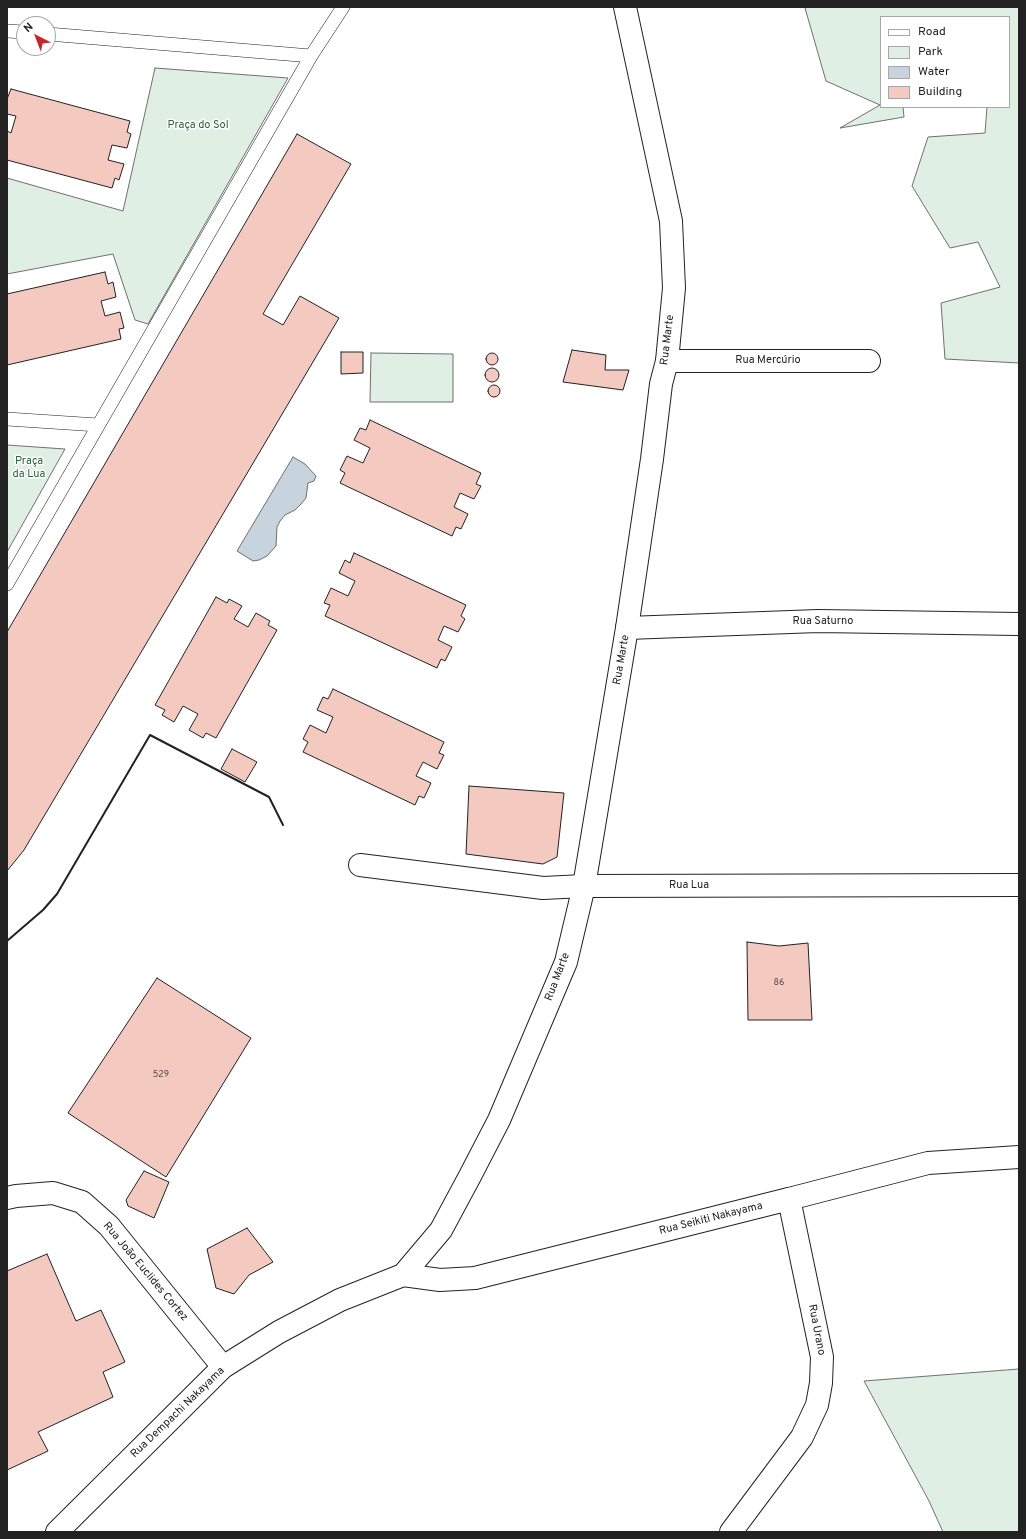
<!DOCTYPE html>
<html>
<head>
<meta charset="utf-8">
<style>
  body { margin:0 }
  #map { position:relative; width:1026px; height:1539px; overflow:hidden; background:#fff; font-family:Overpass,sans-serif }
  canvas { display:block }
  .frame { position:absolute; inset:0; border:8px solid #222; pointer-events:none }
  .legend { position:absolute; left:880px; top:16px; width:130px; height:92px; box-sizing:border-box; background:#fff; border:1px solid #a7a7a7; margin:0; padding:5px 7px; list-style:none; font-size:12px; color:#222 }
  .legend li { display:flex; align-items:center; gap:8px; height:20px }
  .legend b { width:20px; border:1px solid #a7a7a7 }
  .north { position:absolute; left:16px; top:16px; width:40px; height:40px; box-sizing:border-box; background:#fff; border:1px solid #a7a7a7; border-radius:50%; rotate:318deg; font-size:11px; font-weight:700; line-height:16px; text-align:center; color:#222 }
  .north::after { content:''; display:block; margin:auto; width:14px; height:18px; background:#c62828; clip-path:polygon(50% 0,100% 100%,50% 72%,0 100%) }
</style>
</head>
<body>
<div id="map">
<canvas width="1026" height="1539"></canvas>
<div class="frame"></div>
<ul class="legend">
<li><b style="height:5px;background:#fff"></b>Road</li>
<li><b style="height:11px;background:#e0efe3"></b>Park</li>
<li><b style="height:11px;background:#c7d3dd"></b>Water</li>
<li><b style="height:11px;background:#f3c9c0"></b>Building</li>
</ul>
<div class="north">N</div>
</div>
<script>
const context = document.querySelector('canvas').getContext('2d');
context.lineJoin = 'round';
function fillPath(path, color) { context.fillStyle = color; context.fill(path, 'evenodd'); }
const poly = rows => new Path2D(rows.map(r => 'M' + r).join(''));
function trace(path, color, width, dash) { context.strokeStyle = color; context.lineWidth = width; context.lineCap = dash ? 'butt' : 'round'; context.setLineDash(dash || []); context.stroke(path); }
function drawText(font, color, halo, rows, align = 'center') {
  context.font = font + ' Overpass,sans-serif'; context.lineWidth = 3; context.setLineDash([]); context.textBaseline = 'middle'; context.strokeStyle = halo; context.fillStyle = color; for (const [text, x, y, turn = 0] of rows) {
    context.save(); context.translate(x, y); context.rotate((+turn || 0) * Math.PI / 180); context.textAlign = isNaN(turn) ? turn : align; if (halo) context.strokeText(text, 0, 0); context.fillText(text, 0, 0); context.restore();
  }
}
const green = poly([
  [809,7,1019,7,1019,363,945,359,941,303,1000,287,978,242,950,248,912,186,928,137,985,133,987,107,1009,107,1009,17,881,17,881,107,903,107,904,117,840,128,880,105,826,81,805,8,809,7],
  [155,68,288,78,148,324,135,320,113,254,7,274,7,178,123,211,155,68],
  [371,353,453,354,453,402,370,402,371,353],
  [7,445,65,449,7,552,7,445],
  [1019,1369,1019,1532,943,1532,929,1501,864,1381,1019,1369]
]);
fillPath(green, '#e0efe3');
trace(green, '#6f6f6f', 1);
const water = poly([
  [293,457,305,464,316,476,314,481,308,483,306,498,301,504,295,510,285,515,280,521,277,527,276,546,267,556,259,560,253,561,237,551,293,457]
]);
fillPath(water, '#c7d3dd');
trace(water, '#6f6f6f', 1);
const building = poly([
  [11,89,130,121,127,132,131,134,127,148,112,145,108,160,124,164,119,180,115,178,112,188,7,160,7,131,11,133,16,116,7,114,7,99,11,89],
  [297,134,351,164,263,314,283,325,300,296,339,318,24,850,7,871,7,632,297,134],
  [105,272,108,284,113,282,116,297,101,301,105,316,120,312,124,328,119,329,121,339,7,365,7,294,105,272],
  [572,350,606,355,605,370,629,370,623,390,563,382,572,350],
  [341,352,363,352,363,373,341,374,341,352],
  '486 359a6 6 0 1 1 12 0a6 6 0 1 1-12 0Z',
  '485 375a7 7 0 1 1 14 0a7 7 0 1 1-14 0Z',
  '488 391a6 6 0 1 1 12 0a6 6 0 1 1-12 0Z',
  [370,420,481,473,476,484,481,486,474,499,460,493,454,507,468,514,461,529,456,527,452,536,340,483,345,473,340,470,347,456,363,463,370,448,354,440,360,428,366,430,370,420],
  [354,553,466,605,461,616,465,619,458,632,444,626,438,640,452,647,445,661,441,659,437,668,325,616,330,605,324,603,331,588,348,596,355,581,339,573,345,560,350,563,354,553],
  [216,597,227,603,229,599,242,606,234,619,248,627,256,613,270,621,268,625,277,630,216,738,206,733,203,738,189,730,198,714,183,706,174,722,162,715,165,710,155,705,216,597],
  [333,689,444,742,439,753,444,755,437,769,423,762,416,776,431,783,424,798,419,796,415,805,303,752,308,742,303,739,310,725,326,733,333,717,317,710,323,697,328,699,333,689],
  [232,749,257,762,245,782,221,769,232,749],
  [469,786,564,793,557,857,543,864,466,854,469,786],
  [747,942,779,946,808,943,812,1020,748,1020,747,942],
  [157,978,251,1038,166,1177,68,1113,157,978],
  [144,1171,169,1182,154,1218,128,1206,126,1200,144,1171],
  [247,1228,273,1262,249,1275,234,1294,216,1288,207,1249,247,1228],
  [47,1254,76,1321,101,1310,125,1362,103,1372,113,1397,38,1432,48,1451,7,1470,7,1271,47,1254]
]);
fillPath(building, '#f3c9c0');
trace(building, '#222', 1);
const lane = poly([
  [7,31,24,32],
  [48,34,311,56],
  [7,419,98,425],
  [7,584,311,56,343,7]
]);
const street = poly([
  [667,361,869,361],
  [627,628,818,621,1019,624],
  [360,865,543,888,584,886,1019,885],
  [7,1198,16,1196,53,1193,82,1202,109,1226,223,1367],
  [789,1199,928,1163,1019,1157]
]);
const secondary = poly([
  [403,1275,440,1280,475,1278,789,1199,822,1357,821,1383,817,1405,802,1437,731,1532],
  [57,1532,223,1367,279,1332,340,1300,403,1275,441,1230,470,1176,499,1120,566,962,584,886,627,628,652,459,661,384,667,361,674,288,671,221,625,7]
]);
trace(lane, '#222', 14);
trace(street, '#222', 24);
trace(secondary, '#222', 24);
trace(lane, '#fff', 13);
trace(street, '#fff', 22);
trace(secondary, '#fff', 22);
trace(poly([
  [7,941,43,910,57,894,150,735,269,797,283,825]
]), '#222', 2);
drawText('9px', '#564c4a', null, [
  ["86",779,983],
  ["529",161,1075]
]);
drawText('11px', '#2f5e38', '#fff', [
  ["Praça do Sol",198,126],
  ["Praça",29,462],
  ["da Lua",29,475]
]);
drawText('11px', '#222', '#fff', [
  ["Rua Marte",668,340,-83],
  ["Rua Mercúrio",768,361],
  ["Rua Saturno",823,622],
  ["Rua Marte",622,660,-80],
  ["Rua Lua",689,886],
  ["Rua Marte",558,977,-69],
  ["Rua Seikiti Nakayama",711,1219,-14],
  ["Rua João Euclides Cortez",145,1272,50],
  ["Rua Urano",816,1330,79],
  ["Rua Dempachi Nakayama",178,1413,-44]
]);
</script>
</body>
</html>
